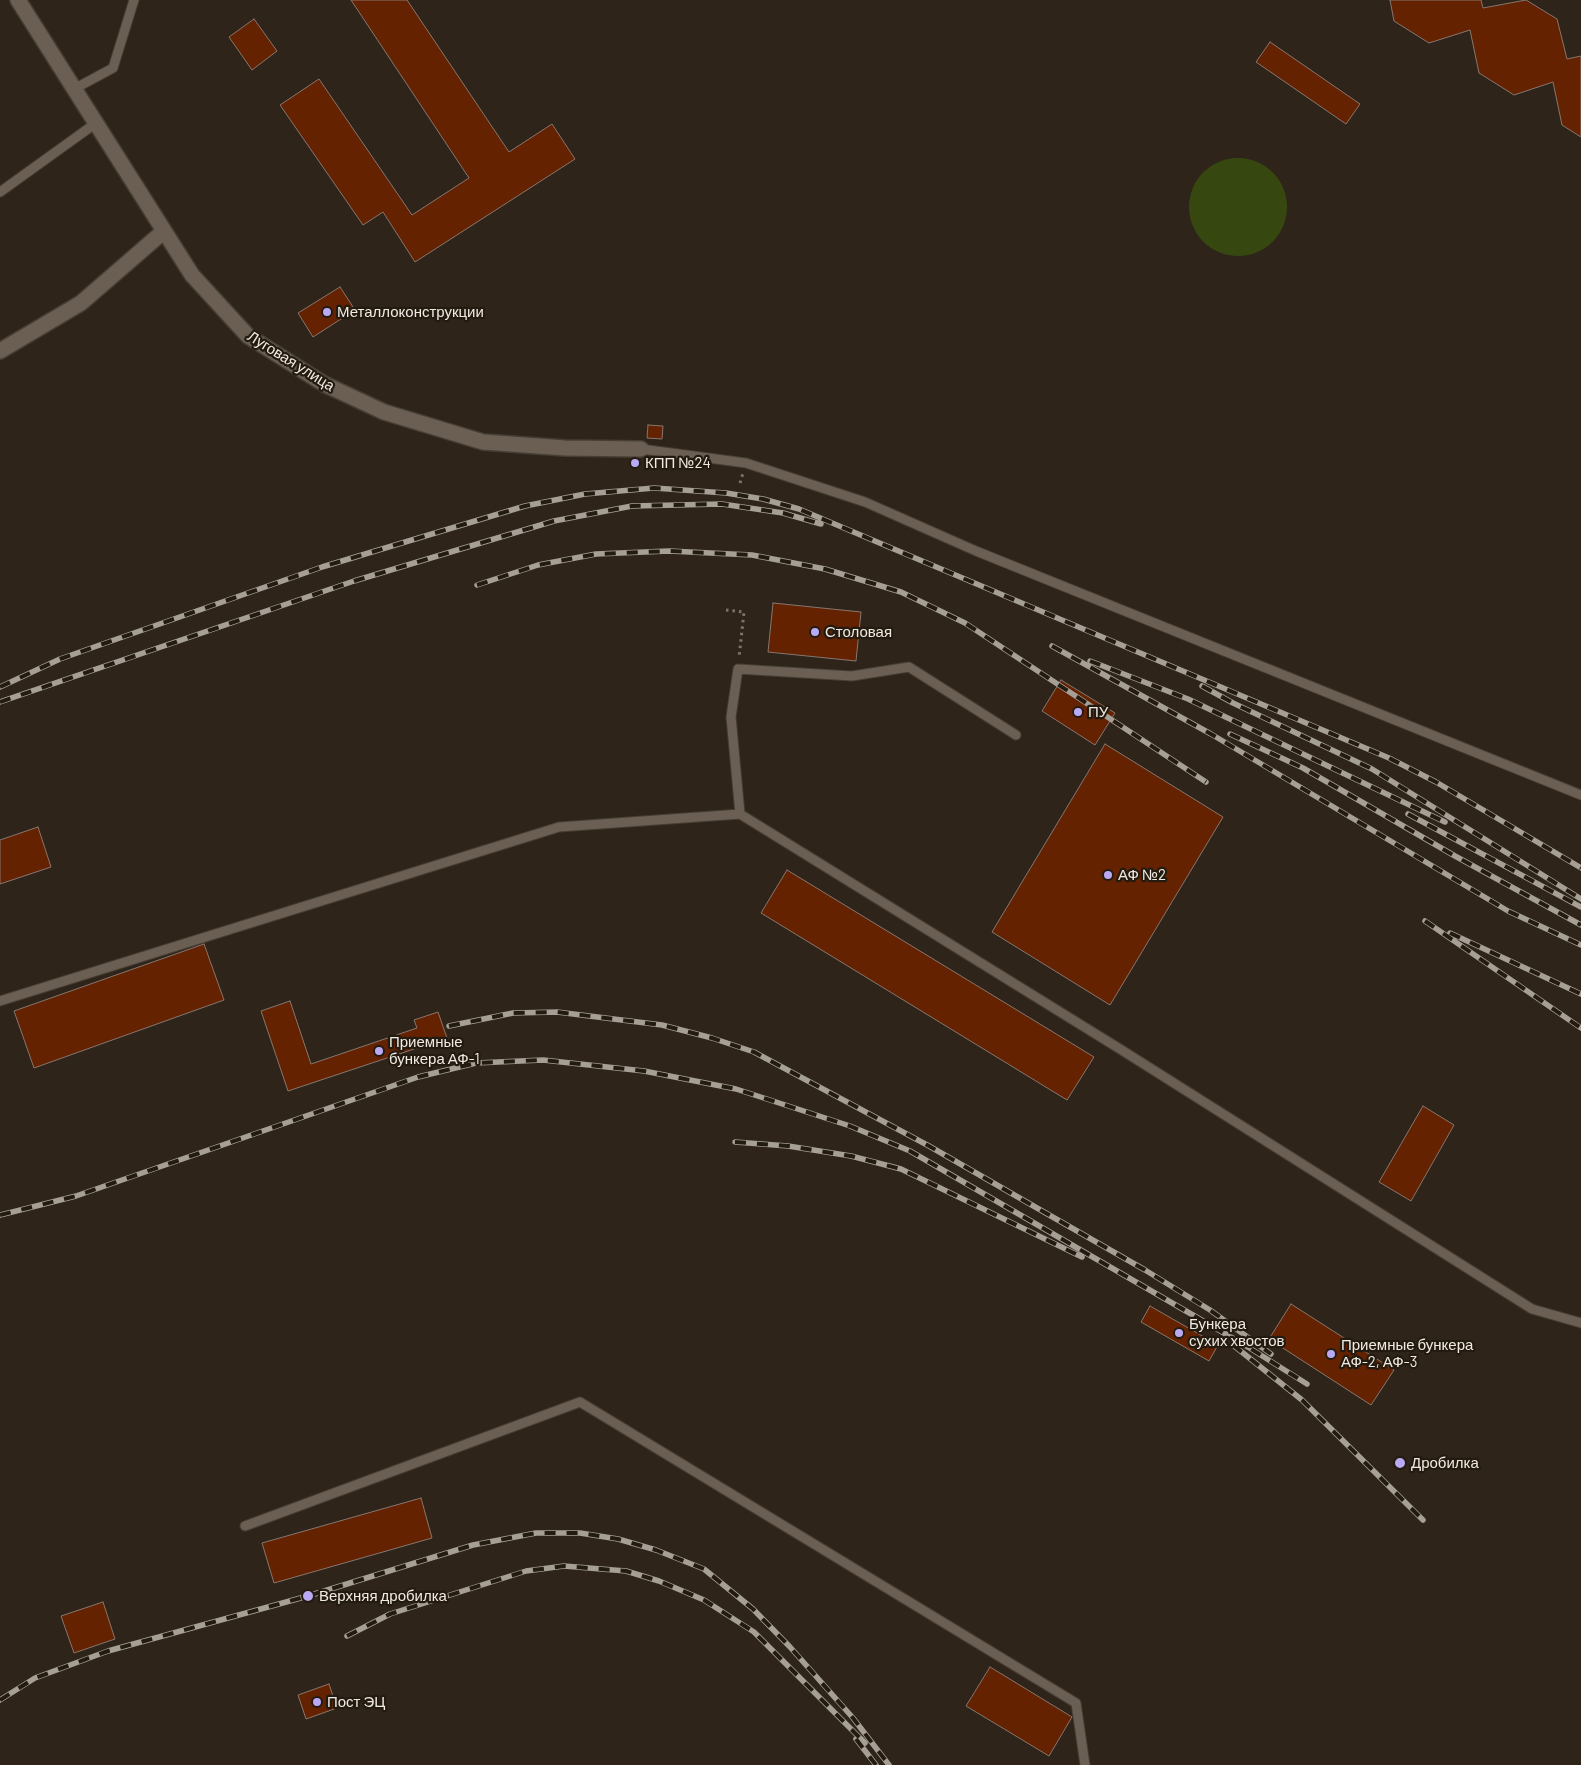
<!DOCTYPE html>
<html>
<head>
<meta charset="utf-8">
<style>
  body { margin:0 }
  canvas { display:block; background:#2e2419 }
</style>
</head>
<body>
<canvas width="1581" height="1765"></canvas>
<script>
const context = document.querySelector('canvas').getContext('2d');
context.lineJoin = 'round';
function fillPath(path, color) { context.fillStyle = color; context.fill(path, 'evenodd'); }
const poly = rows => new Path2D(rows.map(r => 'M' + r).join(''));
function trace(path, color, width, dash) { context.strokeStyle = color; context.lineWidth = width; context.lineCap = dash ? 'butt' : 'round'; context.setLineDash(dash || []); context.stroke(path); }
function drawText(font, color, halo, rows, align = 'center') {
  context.font = font + ' Barlow,sans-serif'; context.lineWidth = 4.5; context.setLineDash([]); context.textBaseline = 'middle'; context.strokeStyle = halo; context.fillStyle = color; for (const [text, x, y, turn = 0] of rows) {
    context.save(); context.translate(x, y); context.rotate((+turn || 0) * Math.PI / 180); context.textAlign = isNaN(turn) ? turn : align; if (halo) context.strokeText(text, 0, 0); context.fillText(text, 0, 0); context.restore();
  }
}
fillPath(poly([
  '1189 207a49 49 0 1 1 98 0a49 49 0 1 1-98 0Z'
]), '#36480f');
const building = poly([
  [351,0,407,0,509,152,552,124,575,159,415,262,383,212,363,225,280,105,319,79,412,215,469,178,351,0],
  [1390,0,1481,0,1483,8,1526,0,1557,19,1567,59,1581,56,1581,137,1562,125,1553,82,1514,95,1479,73,1470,30,1429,43,1394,21,1390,0],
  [254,19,277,51,252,70,229,37,254,19],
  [1270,42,1360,104,1346,124,1256,62,1270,42],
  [340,287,355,310,313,337,298,313,340,287],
  [648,425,663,426,662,439,647,438,648,425],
  [773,603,861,612,856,661,768,652,773,603],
  [1061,680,1115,713,1095,745,1042,711,1061,680],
  [1105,744,1223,817,1110,1005,992,932,1105,744],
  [38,827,51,867,0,884,0,840,38,827],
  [787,870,1094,1057,1067,1100,761,913,787,870],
  [204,944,224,1000,34,1068,14,1011,204,944],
  [290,1001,311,1064,417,1028,414,1020,438,1012,447,1038,288,1091,261,1011,290,1001],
  [1423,1106,1454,1125,1411,1201,1379,1182,1423,1106],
  [1291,1304,1394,1370,1371,1405,1269,1339,1291,1304],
  [1150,1306,1218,1345,1209,1361,1141,1322,1150,1306],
  [421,1498,432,1538,274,1583,262,1543,421,1498],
  [103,1602,115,1639,74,1653,61,1616,103,1602],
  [990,1667,1072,1717,1049,1756,966,1706,990,1667],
  [329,1684,337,1708,306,1719,298,1695,329,1684]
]);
fillPath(building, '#642200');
trace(building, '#87766f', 1);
const service = poly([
  [74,89,113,68,134,0],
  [0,192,96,123],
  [641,449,746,463,865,502,976,551,1581,795],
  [1016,735,909,667,852,676,738,669,731,717,740,814,1120,1049,1532,1309,1581,1323],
  [0,1001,559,827,740,814],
  [245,1526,580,1402,1076,1703,1085,1765]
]);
const minor = poly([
  [18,0,192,275,248,336,324,384,384,412,483,442,565,448,641,449],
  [0,351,81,303,164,231]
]);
trace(service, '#463e35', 11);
trace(minor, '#463e35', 18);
trace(poly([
  [740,483,743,473],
  [726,610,744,612,739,658]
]), '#7d746b', 3, [2.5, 4]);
trace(service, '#6a5f52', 9);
trace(minor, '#6a5f52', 15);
const rail = poly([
  [477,585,538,565,596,554,669,551,752,555,825,569,901,592,965,623,1206,782],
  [1052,646,1211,734,1508,911,1581,945],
  [1090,661,1188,699,1445,822],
  [1202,686,1233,703,1372,769,1581,899],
  [0,687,60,659,322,567,525,506,585,494,654,488,726,493,763,499,799,509,1389,758,1436,782,1581,868],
  [0,702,354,581,554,521,632,506,722,504,783,513,821,524],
  [1230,734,1303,768,1455,856,1581,925],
  [1408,814,1581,907],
  [1425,921,1581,1028],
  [1450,933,1581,994],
  [449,1026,513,1013,557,1012,662,1025,712,1038,754,1052,929,1146,1145,1270,1210,1310,1271,1354],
  [735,1142,788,1146,851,1156,901,1169,1082,1257],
  [0,1215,76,1196,418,1077,476,1063,543,1060,644,1071,736,1089,850,1126,910,1151,1248,1347,1307,1384],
  [1233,1345,1302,1400,1423,1520],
  [347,1636,390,1614,526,1571,564,1566,626,1571,659,1581,704,1600,754,1632,865,1743],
  [0,1700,35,1678,108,1651,308,1596,473,1545,536,1533,580,1533,618,1539,656,1550,704,1569,753,1609,790,1647,853,1718,889,1765],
  [856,1739,876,1765]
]);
trace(rail, '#a69f96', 5.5);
trace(rail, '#241b10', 4, [11]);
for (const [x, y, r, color] of [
  [327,312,5,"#baaaf6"],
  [635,463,5,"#baaaf6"],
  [815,632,5,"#baaaf6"],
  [1078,712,5,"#baaaf6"],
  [1108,875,5,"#baaaf6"],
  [379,1051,5,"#baaaf6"],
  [1179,1333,5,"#baaaf6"],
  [1331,1354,5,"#baaaf6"],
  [1400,1463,6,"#baaaf6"],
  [308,1596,6,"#baaaf6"],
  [317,1702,5,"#baaaf6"]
]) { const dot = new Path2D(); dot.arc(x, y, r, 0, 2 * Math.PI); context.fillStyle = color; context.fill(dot); trace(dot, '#241b10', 2); }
drawText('15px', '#f0eae3', '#241b10', [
  ["Металлоконструкции",337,312],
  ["КПП №24",645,463],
  ["Столовая",825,632],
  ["ПУ",1088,712],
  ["АФ №2",1118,875],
  ["Приемные",389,1042],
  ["бункера АФ-1",389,1059],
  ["Бункера",1189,1324],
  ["сухих хвостов",1189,1341],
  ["Приемные бункера",1341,1345],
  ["АФ-2, АФ-3",1341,1362],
  ["Дробилка",1411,1463],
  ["Верхняя дробилка",319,1596],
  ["Пост ЭЦ",327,1702]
], 'left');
drawText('15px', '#f0eae3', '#241b10', [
  ["Луговая улица",291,361,32]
]);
</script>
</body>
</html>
